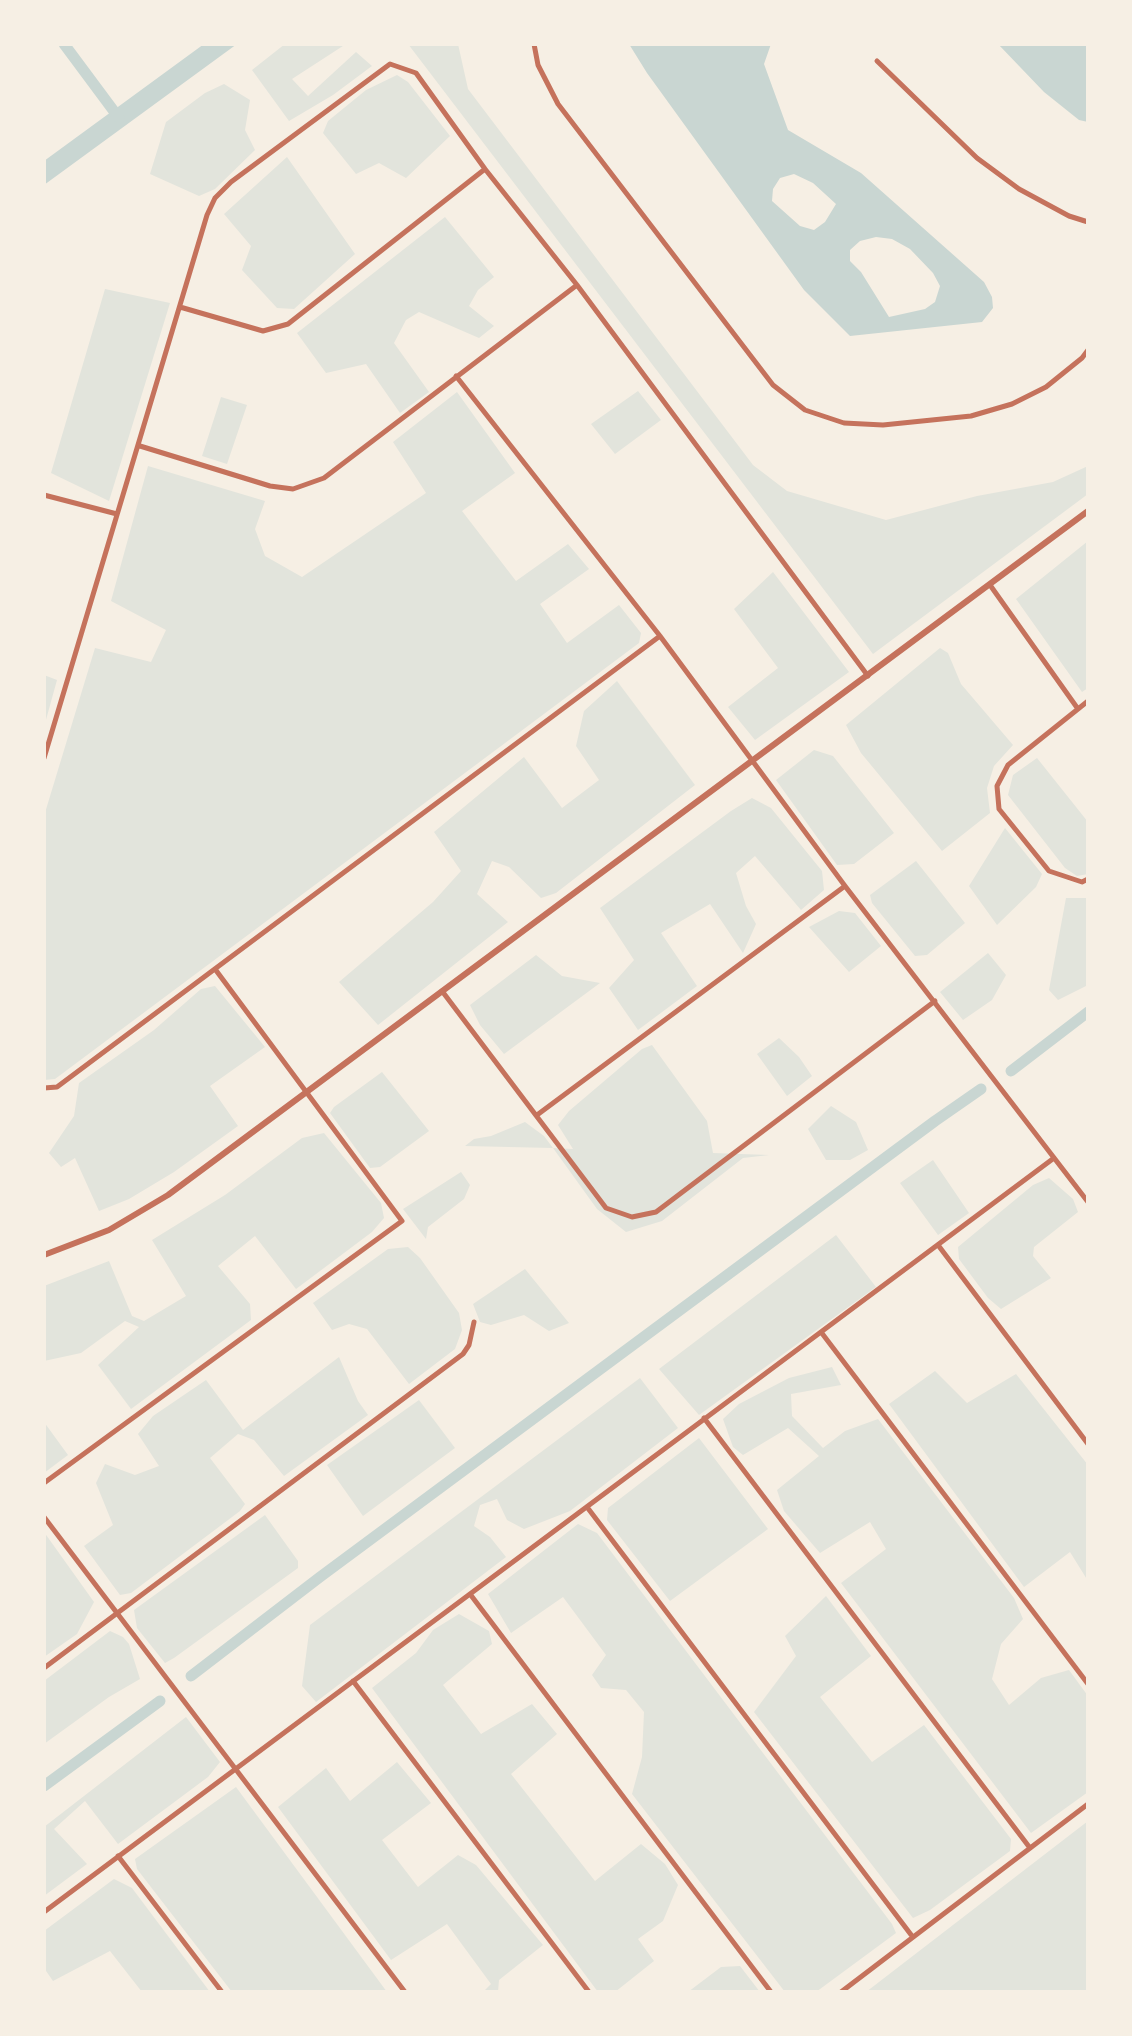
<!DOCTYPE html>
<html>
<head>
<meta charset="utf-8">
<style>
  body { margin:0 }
  #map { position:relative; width:1132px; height:2036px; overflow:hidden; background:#f6efe4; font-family:"Public Sans",sans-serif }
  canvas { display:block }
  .frame { position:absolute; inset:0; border:46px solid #f6efe4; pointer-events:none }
</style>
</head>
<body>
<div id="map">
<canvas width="1132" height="2036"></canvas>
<div class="frame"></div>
</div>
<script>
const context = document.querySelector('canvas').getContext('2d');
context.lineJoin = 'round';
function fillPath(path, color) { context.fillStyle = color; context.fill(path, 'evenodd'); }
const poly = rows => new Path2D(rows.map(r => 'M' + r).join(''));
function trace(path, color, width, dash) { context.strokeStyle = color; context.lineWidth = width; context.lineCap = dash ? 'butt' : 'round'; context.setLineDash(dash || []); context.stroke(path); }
fillPath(poly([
  [285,44,346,44,292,79,308,96,356,52,372,66,333,95,289,121,252,70],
  [408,44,458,44,468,89,753,465,787,491,886,520,977,496,1053,482,1088,466,1088,494,873,654],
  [397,75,408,82,450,136,406,178,379,163,356,174,323,133,328,121,366,90],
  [224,84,250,100,245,130,255,150,215,189,199,196,150,174,166,122,205,93],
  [287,157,355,254,294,309,277,308,242,270,251,246,224,214],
  [445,217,494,277,478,290,469,306,494,326,479,338,419,312,406,320,394,343,429,392,400,413,366,364,326,373,297,333],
  [105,289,170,303,109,501,51,473],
  [638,391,661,420,615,454,591,424],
  [457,392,515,473,462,511,516,581,568,544,589,569,540,604,567,643,619,605,641,633,639,643,55,1079,44,1080,44,816,95,648,151,662,166,630,111,601,148,466,265,501,255,529,265,556,302,577,426,493,393,442],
  [221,397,247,405,227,464,202,456],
  [1088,541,1088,688,1082,692,1016,599],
  [773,572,849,672,755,740,728,707,778,668,734,609],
  [940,648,948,653,961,684,1013,745,994,766,987,788,990,813,942,851,861,753,846,725],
  [44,675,57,680,44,727],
  [617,681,695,785,556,893,541,898,509,867,492,861,477,894,508,922,378,1025,339,982,433,902,461,871,434,832,524,757,562,808,599,780,576,746,584,711],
  [814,750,833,756,894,833,854,864,837,865,776,780],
  [1037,758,1088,822,1088,874,1077,876,1065,868,1008,795,1013,775],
  [752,798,771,808,822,871,824,890,801,910,755,856,736,873,746,906,756,924,743,953,710,904,661,933,697,986,638,1030,609,988,634,960,600,908,731,811],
  [1005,828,1042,874,1036,887,997,925,969,886],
  [916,861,965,923,927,955,915,956,872,903,870,895],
  [1066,898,1088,898,1088,985,1058,1000,1049,990],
  [839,911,855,913,881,946,849,972,809,927],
  [988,953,1006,975,992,1000,963,1020,940,992],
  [536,955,562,976,600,983,504,1054,480,1025,470,1005],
  [215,986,265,1047,210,1086,238,1126,174,1172,129,1199,99,1211,75,1158,61,1167,49,1153,74,1116,79,1083,154,1030,201,989],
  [779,1038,799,1057,812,1076,787,1096,757,1054],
  [652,1045,707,1121,713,1153,769,1155,743,1158,662,1221,626,1232,597,1209,553,1148,465,1146,474,1139,491,1136,525,1122,544,1136,553,1148,573,1149,558,1125,569,1111,642,1049],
  [382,1072,429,1131,380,1167,370,1168,330,1113,334,1107],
  [831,1106,856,1122,868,1150,850,1160,826,1160,808,1129],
  [324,1133,381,1203,384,1218,372,1232,296,1289,255,1236,218,1266,250,1304,251,1320,131,1409,98,1365,139,1327,125,1321,81,1353,44,1361,44,1286,109,1261,132,1316,144,1321,186,1296,152,1240,225,1195,302,1138],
  [933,1160,969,1213,938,1235,900,1183],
  [461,1172,470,1185,464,1199,428,1227,426,1239,403,1209],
  [1049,1178,1073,1199,1078,1212,1034,1247,1033,1256,1051,1278,1001,1309,988,1298,959,1259,958,1247,1033,1185],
  [836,1235,876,1287,699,1415,659,1369],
  [408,1247,420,1258,459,1313,462,1330,455,1349,409,1384,367,1329,349,1324,332,1330,313,1303,388,1249],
  [525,1269,569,1323,549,1331,524,1315,491,1325,480,1322,473,1304],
  [339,1357,358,1401,368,1415,284,1476,254,1440,238,1434,210,1458,245,1504,240,1511,131,1593,120,1595,84,1546,113,1525,96,1483,105,1464,135,1475,159,1466,138,1434,153,1416,206,1380,243,1430],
  [832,1367,841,1385,791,1394,792,1416,823,1448,845,1431,878,1419,1014,1598,1023,1619,1001,1644,992,1679,1009,1705,1041,1678,1069,1670,1088,1696,1088,1792,1031,1833,841,1583,886,1549,870,1522,820,1553,784,1511,777,1490,819,1456,788,1428,743,1455,733,1447,723,1419,739,1404,789,1378],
  [935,1371,967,1403,1016,1374,1088,1465,1088,1581,1070,1552,1024,1587,889,1404],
  [640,1378,678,1428,570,1511,524,1529,507,1520,497,1499,480,1505,474,1526,490,1537,506,1557,316,1702,302,1686,310,1625],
  [419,1400,455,1448,363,1516,327,1465],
  [44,1422,68,1455,44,1473],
  [699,1438,768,1529,670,1601,607,1520,608,1508],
  [265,1515,298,1561,298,1568,174,1658,165,1663,137,1628,134,1610],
  [578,1524,597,1533,892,1924,896,1933,816,1992,785,1992,632,1794,642,1757,644,1712,626,1690,601,1688,592,1675,606,1655,563,1597,511,1633,488,1594],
  [44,1532,94,1602,77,1634,44,1657],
  [826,1596,871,1656,820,1697,872,1762,924,1725,1011,1839,1010,1851,930,1910,913,1918,754,1712,796,1656,785,1636],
  [459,1614,489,1631,492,1644,443,1685,481,1734,532,1704,557,1734,511,1774,595,1881,641,1844,665,1864,678,1885,663,1921,638,1939,654,1961,615,1992,598,1992,372,1688,416,1653,433,1630],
  [110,1631,123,1637,129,1644,140,1679,109,1697,44,1744,44,1681],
  [186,1717,220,1762,208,1777,118,1844,85,1801,54,1829,87,1864,44,1896,44,1827],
  [397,1762,431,1803,382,1840,418,1887,458,1855,476,1865,543,1945,499,1980,498,1992,483,1992,491,1984,447,1924,391,1960,278,1807,326,1768,350,1801],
  [236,1787,387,1992,232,1992,137,1869,135,1859],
  [1088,1821,1088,1992,866,1992],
  [114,1879,132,1888,210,1992,142,1992,110,1951,53,1981,44,1968,44,1931],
  [740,1966,760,1992,688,1992,721,1967]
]), '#e2e4dc');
fillPath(poly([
  [204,44,237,44,44,185,44,161],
  [629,44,771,44,764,64,788,130,861,173,984,282,992,297,993,308,982,322,850,336,804,290,647,73],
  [794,174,813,183,836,204,825,222,814,230,800,226,772,201,773,189,780,178],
  [876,237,892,239,910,249,933,273,940,286,935,302,925,309,889,317,861,272,850,261,850,250,860,241],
  [998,44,1088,44,1088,122,1079,120,1044,92]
]), '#c9d6d2');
trace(poly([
  [64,44,119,118],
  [1011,1071,1088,1012],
  [191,1676,320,1577,935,1121,981,1089],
  [44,1786,160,1701]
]), '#c9d6d2', 11);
trace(poly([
  [534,44,538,65,558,104,773,385,805,410,844,423,883,425,971,416,1012,404,1046,387,1082,358,1088,350],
  [877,61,977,158,1019,189,1069,216,1088,222],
  [180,307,263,331,288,324,485,169],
  [456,376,660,636,845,886,1088,1202],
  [140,446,270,486,293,489,324,478,577,285],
  [44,495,117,514],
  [990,585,1078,709],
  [1088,701,1008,765,997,786,999,809,1049,871,1082,882,1088,879],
  [44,758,207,215,215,198,231,182,390,64,416,73,485,169,577,285,868,676],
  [442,991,606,1208,632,1217,656,1212,935,1001],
  [44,1088,57,1087,660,636],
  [537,1115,845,886],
  [938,1245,1088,1444],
  [821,1332,1088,1684],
  [704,1418,1030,1848],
  [44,1483,402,1221,215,969],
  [587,1507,912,1936],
  [44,1517,405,1992],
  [470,1594,771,1992],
  [44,1668,463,1354,469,1345,474,1322],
  [353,1681,589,1992],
  [118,1856,222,1992],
  [44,1912,1054,1158],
  [841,1992,1088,1804]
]), '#c5725c', 5);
trace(poly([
  [44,1255,109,1230,168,1195,1088,511]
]), '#c5725c', 6);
</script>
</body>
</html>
